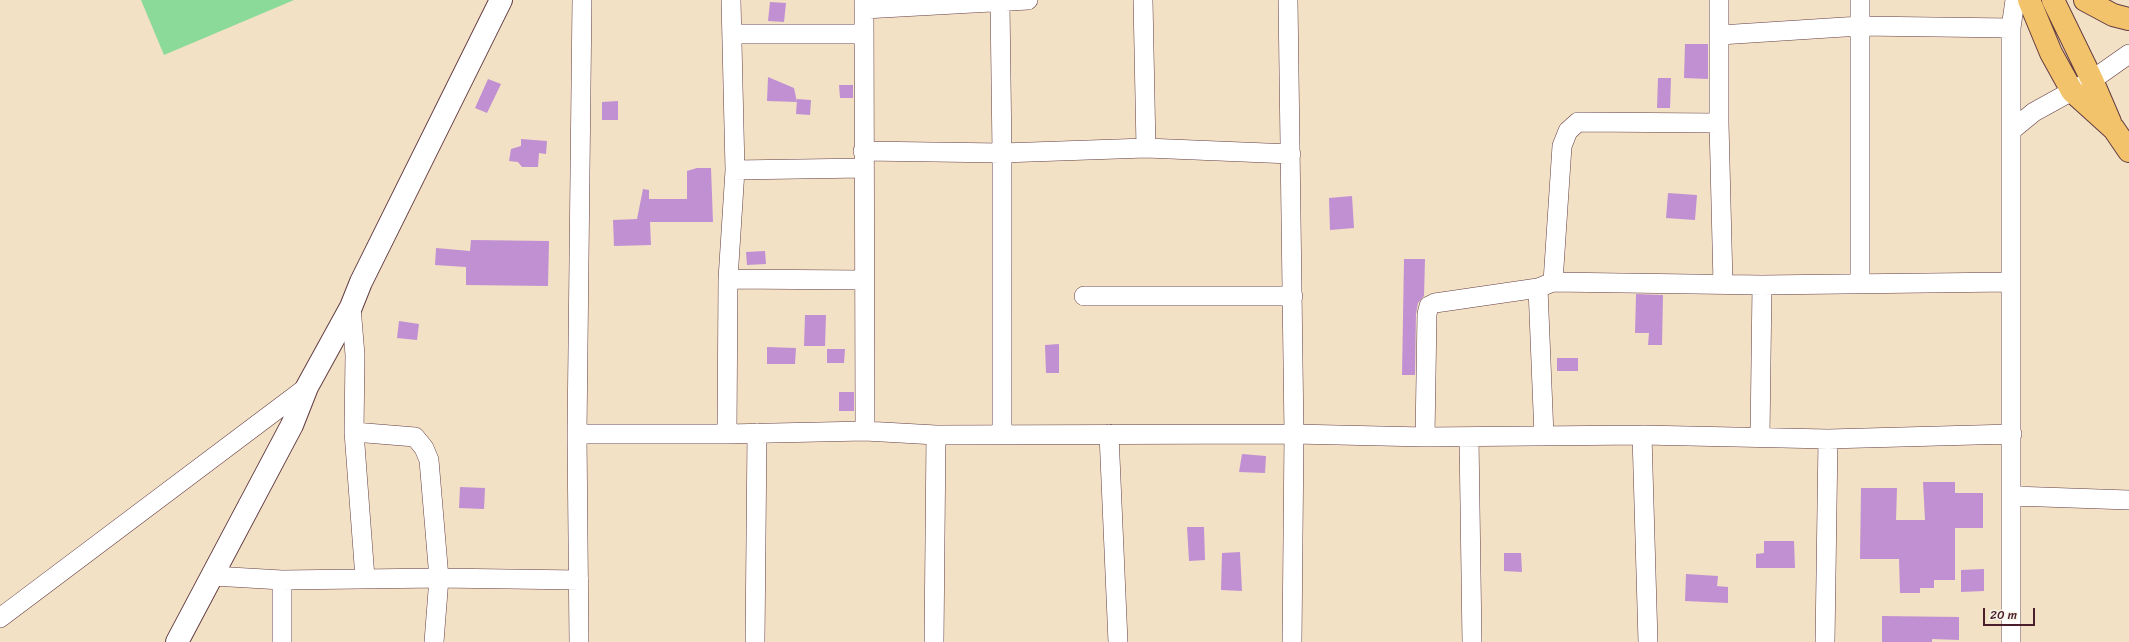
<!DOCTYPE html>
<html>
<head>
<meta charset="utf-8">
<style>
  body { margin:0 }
  #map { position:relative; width:2129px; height:642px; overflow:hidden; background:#f2e1c5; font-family:Sriracha,sans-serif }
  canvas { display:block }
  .scale { position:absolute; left:1983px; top:608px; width:52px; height:18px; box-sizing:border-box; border:2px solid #4a1f2b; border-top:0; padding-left:5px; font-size:12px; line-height:14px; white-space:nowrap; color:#4a1f2b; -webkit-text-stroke:3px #f7f3e8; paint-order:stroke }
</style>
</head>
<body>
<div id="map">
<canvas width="2129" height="642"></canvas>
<div class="scale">20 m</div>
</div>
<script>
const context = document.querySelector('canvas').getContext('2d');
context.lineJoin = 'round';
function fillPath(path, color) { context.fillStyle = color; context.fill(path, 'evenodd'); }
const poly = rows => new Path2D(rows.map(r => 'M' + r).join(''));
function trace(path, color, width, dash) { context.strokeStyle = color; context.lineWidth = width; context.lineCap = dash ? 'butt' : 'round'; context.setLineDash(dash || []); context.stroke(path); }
fillPath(poly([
  [141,0,294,0,164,55]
]), '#8bda99');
fillPath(poly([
  [770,2,786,3,784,22,768,21],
  [1685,44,1708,44,1708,79,1684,78],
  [768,77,794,88,797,102,767,101],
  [1658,78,1671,78,1670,108,1657,108],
  [488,79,501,84,487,113,475,108],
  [839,85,853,85,853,98,840,98],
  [797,99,811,100,810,115,796,114],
  [618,101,618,120,602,120,602,102],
  [521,139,547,141,546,154,539,153,538,167,522,167,518,162,509,161,511,149,521,146],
  [697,168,711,168,713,222,650,222,651,245,614,246,613,220,637,219,643,189,649,190,649,199,687,199,687,171],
  [1668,193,1697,195,1695,220,1666,218],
  [1352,196,1354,228,1330,230,1329,198],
  [471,240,549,241,548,286,466,285,466,267,435,265,436,248,470,251],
  [765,251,766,264,747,265,746,252],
  [1404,259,1425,259,1424,296,1418,303,1416,314,1415,375,1402,375],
  [1636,294,1663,295,1662,345,1648,345,1649,333,1635,333],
  [805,315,826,315,825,346,804,346],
  [399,321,419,324,417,340,397,338],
  [1059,344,1059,373,1046,373,1045,345],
  [767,347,796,348,795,364,767,364],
  [827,349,845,349,844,363,827,363],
  [1557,358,1578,358,1578,371,1557,371],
  [839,392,854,392,854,411,839,411],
  [1242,454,1266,456,1265,473,1239,472],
  [1923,482,1955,482,1955,493,1983,493,1983,528,1955,528,1955,580,1934,580,1934,588,1920,588,1920,593,1900,593,1899,559,1860,559,1861,488,1897,488,1896,520,1925,520],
  [460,487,485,488,484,509,459,508],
  [1187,527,1204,527,1205,560,1189,561],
  [1764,541,1794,541,1795,568,1756,568,1756,554,1764,553],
  [1240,552,1242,591,1221,590,1222,553],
  [1504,553,1521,553,1522,572,1504,571],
  [1984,569,1984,591,1961,592,1961,570],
  [1686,574,1718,576,1717,586,1728,587,1728,603,1685,601],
  [1882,616,1959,617,1959,640,1932,639,1932,642,1882,642]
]), '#c190d3');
const minor = poly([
  [864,0,865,431],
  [1143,0,1146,148],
  [1288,0,1294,434,1292,642],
  [1719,0,1719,123,1723,284],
  [1860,0,1860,284],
  [1000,3,1002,153,1002,434],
  [864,9,1028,0],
  [732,34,864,34],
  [1720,35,1860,26,2011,28],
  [2012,130,2034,112,2092,80,2129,54],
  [863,151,1002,153,1146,148,1291,154],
  [735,170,864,168],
  [728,279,864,280],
  [1553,282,1762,285,2010,282],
  [1084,296,1293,296],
  [351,307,355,355,354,432,415,437,424,448,429,460,439,578,434,642],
  [354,432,365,578],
  [577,434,727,434,865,431,936,435,1294,434,1425,437,1642,435,1828,439,2012,434],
  [727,434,728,279,735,170,731,0],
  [1109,434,1118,642],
  [1642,435,1648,642],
  [1544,436,1538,288,1553,282,1562,146,1568,131,1578,122,1719,123],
  [1425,437,1427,314,1429,306,1435,303,1538,288],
  [1469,437,1472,642],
  [1760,437,1762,285],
  [2013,496,2129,500],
  [213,576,282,580,439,578,579,580],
  [0,618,307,387],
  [282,642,282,580],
  [579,642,577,434,582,0],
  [755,642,757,433],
  [934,642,936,435],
  [1825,642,1828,439],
  [2011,642,2011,28,2015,0]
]);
const tertiary = poly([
  [177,642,292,425,307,387,351,307,361,282,501,0]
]);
const primary = poly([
  [2029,0,2051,53,2072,91,2114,129,2129,151],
  [2053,0,2092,80,2110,122],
  [2085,0,2113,15,2129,19]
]);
trace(minor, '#633c42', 20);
trace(tertiary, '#633c42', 24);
trace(primary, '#633c42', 24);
trace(minor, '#fff', 19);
trace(tertiary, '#fff', 22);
trace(primary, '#f2c36a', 22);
</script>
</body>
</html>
